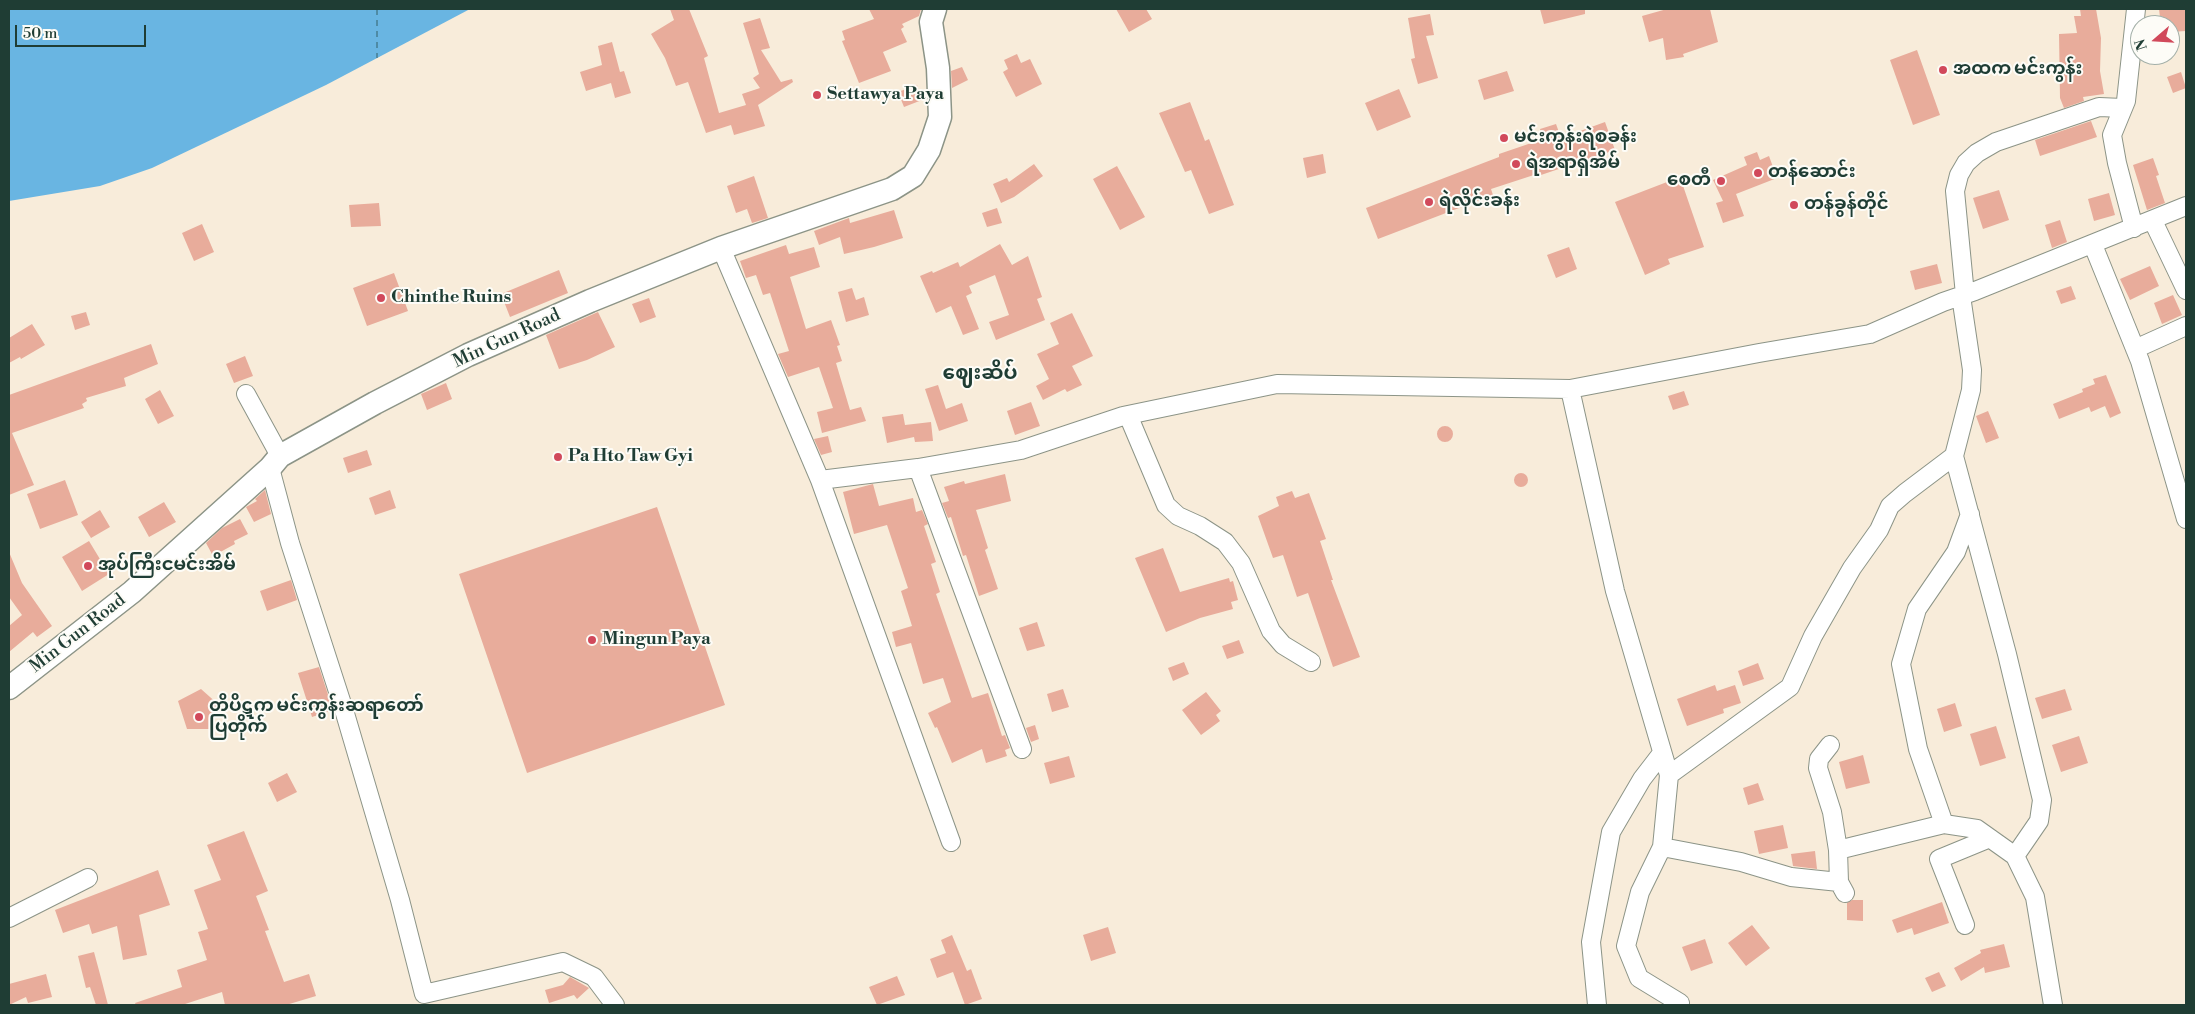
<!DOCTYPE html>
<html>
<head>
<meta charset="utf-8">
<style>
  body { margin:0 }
  #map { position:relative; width:2195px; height:1014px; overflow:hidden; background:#f8ecda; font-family:"Libre Bodoni",serif }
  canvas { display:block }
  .frame { position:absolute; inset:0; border:10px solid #1f3d34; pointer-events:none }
  .north { position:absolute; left:2130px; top:15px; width:50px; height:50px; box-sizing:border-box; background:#fdfcf7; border:1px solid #a4b0a9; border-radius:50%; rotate:251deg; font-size:14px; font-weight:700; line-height:20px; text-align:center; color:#1f3d34 }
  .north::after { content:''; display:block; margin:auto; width:18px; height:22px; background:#d1495b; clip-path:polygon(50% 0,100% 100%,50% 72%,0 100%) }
  .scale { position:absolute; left:15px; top:25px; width:131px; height:22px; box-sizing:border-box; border:2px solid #1f3d34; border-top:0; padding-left:6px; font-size:15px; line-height:18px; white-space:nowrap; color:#1f3d34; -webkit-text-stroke:4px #fdfcf7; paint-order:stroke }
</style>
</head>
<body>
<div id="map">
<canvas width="2195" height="1014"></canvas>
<div class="frame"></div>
<div class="north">N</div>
<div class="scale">50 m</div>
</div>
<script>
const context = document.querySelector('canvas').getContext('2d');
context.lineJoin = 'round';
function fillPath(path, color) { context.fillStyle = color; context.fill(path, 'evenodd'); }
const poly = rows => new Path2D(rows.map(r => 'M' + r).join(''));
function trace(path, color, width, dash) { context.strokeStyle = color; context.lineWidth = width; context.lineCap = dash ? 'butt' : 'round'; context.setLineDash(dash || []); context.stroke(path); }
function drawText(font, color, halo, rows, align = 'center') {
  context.font = font + ' "Libre Bodoni","Noto Sans Myanmar",serif'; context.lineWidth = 4; context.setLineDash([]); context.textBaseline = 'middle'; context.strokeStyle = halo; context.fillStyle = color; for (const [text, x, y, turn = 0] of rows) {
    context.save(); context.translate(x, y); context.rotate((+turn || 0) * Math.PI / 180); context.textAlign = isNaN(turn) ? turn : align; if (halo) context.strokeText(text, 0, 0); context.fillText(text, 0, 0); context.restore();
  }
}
fillPath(poly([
  [9,9,470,9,326,85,152,168,100,186,9,201]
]), '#69b5e2');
trace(poly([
  [377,9,377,58]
]), '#356168', 1, [6, 5]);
fillPath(poly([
  [670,9,689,9,708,56,704,58,719,113,746,105,742,94,760,88,753,78,759,74,743,23,760,18,770,48,761,50,781,82,792,79,793,82,758,105,765,126,734,135,731,125,706,133,688,82,676,86,665,58,651,34,674,20],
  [869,9,921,9,919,16,902,24,904,27,901,29,907,42,883,52,891,71,859,83,842,41,845,40,842,31,874,19],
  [1116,9,1146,9,1152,19,1129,32],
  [1540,9,1585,9,1585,14,1544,24],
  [1667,9,1710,9,1718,42,1683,54,1684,57,1666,60,1663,38,1649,42,1642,16],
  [2080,9,2096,9,2101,38,2100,71,2104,94,2083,97,2084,101,2064,108,2060,98,2059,34,2077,33,2074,16,2081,16],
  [2159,9,2186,9,2186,31,2170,32,2170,25,2161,25],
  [1430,14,1434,35,1426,36,1438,78,1418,84,1411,59,1415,58,1408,18],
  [612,42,620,72,624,71,631,93,615,98,611,83,586,91,580,72,602,65,598,46],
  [1917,50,1940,115,1913,125,1890,60],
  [1017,54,1021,63,1030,59,1042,84,1016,97,1003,72,1008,69,1004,60],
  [962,67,968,80,952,88,951,71],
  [1507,71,1514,91,1484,100,1478,80],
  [2181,72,2186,88,2173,93,2167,77],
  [917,85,922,100,904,107,898,92],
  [1399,89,1411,117,1377,131,1365,103],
  [1190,102,1205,141,1209,139,1234,205,1209,214,1191,170,1185,172,1159,113],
  [2091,121,2097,137,2040,156,2035,140],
  [1605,122,1615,150,1541,175,1540,173,1491,189,1493,195,1378,239,1366,208,1499,157,1499,154,1543,139,1540,129,1556,124,1561,138],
  [1757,152,1760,160,1769,156,1777,178,1736,194,1744,216,1723,223,1716,203,1723,201,1713,180,1747,165,1744,157],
  [1323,154,1326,173,1307,178,1303,158],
  [2153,158,2159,175,2156,176,2165,203,2147,210,2133,165],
  [1034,164,1043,176,1014,197,1001,203,993,184,1007,178,1009,182],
  [1117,166,1145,217,1120,230,1093,179],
  [754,176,768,218,752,223,747,209,736,213,727,186],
  [1680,177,1704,247,1668,259,1670,264,1645,275,1615,202],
  [1999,190,2009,220,1983,229,1973,198],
  [2109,193,2115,215,2094,221,2088,199],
  [379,203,381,226,351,227,349,205],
  [997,208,1002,223,987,227,982,213],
  [894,210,903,238,874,247,844,254,840,237,819,245,814,231,849,218,850,223],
  [2060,220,2067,242,2052,248,2045,225],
  [202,224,214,252,194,261,182,233],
  [1000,244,1012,265,1028,256,1042,297,1037,299,1045,320,996,340,989,322,1009,315,995,275,969,286,972,293,966,296,979,329,963,335,951,306,936,313,920,276,932,271,933,273,958,262,960,267],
  [786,245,789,254,814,247,820,267,790,277,806,329,831,320,840,345,837,346,842,361,836,363,850,410,861,407,866,421,822,433,817,412,833,408,819,367,788,377,778,354,789,351,770,293,763,295,756,275,746,278,740,261],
  [1569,247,1577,269,1556,278,1547,255],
  [1937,264,1942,283,1915,290,1910,271],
  [2150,266,2159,286,2130,300,2120,279],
  [559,270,568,293,510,317,501,294],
  [394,273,408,311,367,326,353,288],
  [2071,286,2076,299,2061,304,2056,291],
  [852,288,856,300,864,297,869,315,846,322,838,292],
  [2173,295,2182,315,2162,324,2154,303],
  [649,298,656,317,640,323,632,304],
  [86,312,90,325,75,330,71,316],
  [598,312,615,347,587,360,559,369,546,335],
  [1072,313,1093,356,1072,366,1082,385,1067,392,1065,389,1043,400,1036,386,1049,379,1037,354,1059,344,1050,323],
  [32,324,45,345,21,359,20,357,9,363,9,338],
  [151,344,158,364,124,378,126,386,86,398,87,401,82,404,84,408,12,433,34,485,9,495,9,395],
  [245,356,253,376,234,383,226,364],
  [2106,375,2121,413,2110,418,2105,406,2091,412,2089,407,2059,419,2053,404,2083,392,2082,389,2095,384,2093,379],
  [446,383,452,399,427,410,421,394],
  [938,385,946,409,962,403,968,421,939,431,925,389],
  [160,390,174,416,158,424,145,399],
  [1684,391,1689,405,1673,410,1668,396],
  [1031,402,1040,426,1015,435,1007,411],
  [1988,411,1999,438,1986,443,1976,416],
  [903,414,905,425,931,422,933,441,915,442,914,437,887,443,882,417],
  '1437 434a8 8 0 1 1 16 0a8 8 0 1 1-16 0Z',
  [828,436,832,452,821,455,814,439],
  [367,450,372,465,348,473,343,458],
  '1514 480a7 7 0 1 1 14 0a7 7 0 1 1-14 0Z',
  [1005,474,1011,501,976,510,988,548,985,550,998,589,979,596,966,555,963,556,951,517,948,518,942,503,949,501,944,487,964,481,965,484],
  [65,480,78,515,40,529,27,494],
  [873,484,879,506,913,498,916,512,922,510,928,524,924,526,936,562,931,564,940,592,936,594,972,698,988,693,1002,736,1005,735,1010,748,1005,750,1007,756,986,763,982,749,952,763,937,727,935,728,928,713,951,702,943,678,923,684,911,643,896,647,892,632,912,626,901,591,908,588,887,525,854,534,843,492],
  [265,490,271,514,254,522,246,507,257,501,255,499],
  [390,490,396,508,375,515,369,498],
  [1292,491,1295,498,1309,493,1326,539,1320,541,1333,580,1331,580,1360,657,1333,667,1308,593,1297,597,1283,555,1273,558,1258,516,1279,506,1276,497],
  [164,502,176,522,149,537,138,517],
  [657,507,725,705,527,773,459,574],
  [100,510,110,527,91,538,81,522],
  [240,519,248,534,234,541,235,544,213,556,206,543,222,528],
  [89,541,109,574,82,591,62,557],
  [1163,548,1180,592,1229,578,1230,582,1233,581,1238,600,1231,602,1233,609,1200,618,1166,632,1135,558],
  [9,552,22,583,52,626,37,637,33,632,9,652,9,626,22,615,9,597],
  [291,580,297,600,267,611,260,591],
  [1037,622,1045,646,1027,651,1019,628],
  [1239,640,1244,653,1227,659,1222,646],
  [1184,662,1189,674,1173,681,1168,668],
  [1758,663,1764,679,1743,686,1738,671],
  [319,667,333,710,312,717,298,673],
  [1715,685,1717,691,1735,685,1741,703,1723,709,1724,713,1687,726,1677,699],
  [201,689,219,705,211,729,187,729,178,701],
  [1063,689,1069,707,1052,712,1047,694],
  [2065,689,2072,710,2042,719,2035,698],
  [1206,692,1221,711,1216,715,1220,721,1201,735,1182,710],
  [1955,703,1962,726,1944,732,1937,709],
  [1035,725,1039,739,1031,742,1026,728],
  [1996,726,2006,758,1980,766,1970,734],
  [2079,736,2088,763,2061,772,2052,745],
  [1863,755,1870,783,1846,789,1839,762],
  [1069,756,1075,777,1050,784,1044,763],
  [287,773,297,792,277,802,268,783],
  [1758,783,1764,800,1748,805,1743,788],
  [1783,825,1788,848,1759,854,1754,831],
  [244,831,268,891,256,896,269,930,265,931,284,982,309,974,316,996,286,1005,225,1005,222,992,182,1005,136,1005,135,1003,182,987,177,970,207,960,198,932,208,929,194,890,221,880,207,845],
  [1815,851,1817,869,1793,866,1791,854],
  [158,870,170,905,139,915,147,955,123,960,117,926,92,934,89,924,63,933,55,910],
  [1852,900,1863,900,1863,921,1847,920,1847,903],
  [1942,902,1949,923,1914,935,1912,928,1897,933,1892,920],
  [1752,925,1770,948,1746,966,1728,943],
  [1108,927,1116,953,1091,961,1083,935],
  [952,935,967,971,971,969,982,999,965,1005,953,972,937,978,930,959,946,953,941,940],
  [1705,939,1713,963,1691,971,1682,947],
  [2004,944,2010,967,1985,973,1984,967,1961,981,1954,968,1981,953,1980,950],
  [94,952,101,978,108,1005,96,1005,90,987,86,988,78,956],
  [1939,972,1946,986,1932,992,1925,978],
  [46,974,52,997,28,1003,26,997,9,1005,9,984],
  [897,976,905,995,877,1005,869,987],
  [570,977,589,988,577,999,574,995,549,1003,545,990,563,985]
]), '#e8ac9b');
const minor = poly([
  [2153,221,2186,290],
  [2134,228,2117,163,2112,135,2126,101,2136,9],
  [2093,245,2140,361,2186,519],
  [721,248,820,480,951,842],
  [1965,295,1955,191,1959,175,1966,163,1977,153,1996,142,2099,107,2123,108],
  [1961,296,1972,370,1971,390,1954,456,2007,654,2042,800,2039,821,2015,856],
  [2135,349,2186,326],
  [1570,389,1759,353,1870,334,1943,302,1975,291,2186,206],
  [246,394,280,456],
  [1128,415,1166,505,1178,516,1200,526,1225,542,1241,563,1271,631,1283,645,1311,662],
  [270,468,290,543,344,710,400,900,424,994,563,962,594,977,615,1005],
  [918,468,1022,749],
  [820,480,918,468,1021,450,1123,416,1277,384,1570,389,1615,591,1669,775,1662,847,1640,892,1626,946,1639,978,1680,1003],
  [1830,745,1819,759,1818,768,1832,812,1838,850],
  [1669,775,1790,687,1813,636,1852,568,1879,530,1890,506,1905,493,1954,456],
  [1944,824,1918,749,1901,664,1917,609,1956,552,1970,514],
  [1662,847,1741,862,1791,877,1839,882],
  [1845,893,1839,882,1838,850,1944,824,1977,829,2015,856,2035,897,2053,1005],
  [9,918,88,878],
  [1965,925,1939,859,1990,838],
  [1597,1005,1591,942,1611,832,1642,779,1662,753]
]);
const tertiary = poly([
  [9,688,132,592,270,468,280,456,375,403,468,355,590,301,721,248,892,189,913,176,929,150,940,117,938,68,931,22,935,9]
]);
trace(minor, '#8c9487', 20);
trace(tertiary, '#8c9487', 25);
trace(minor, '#fff', 18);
trace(tertiary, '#fff', 22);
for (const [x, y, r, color] of [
  [1943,70,5,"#d1495b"],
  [817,95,5,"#d1495b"],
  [1504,138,5,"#d1495b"],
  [1516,164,5,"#d1495b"],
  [1758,173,5,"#d1495b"],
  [1721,181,5,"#d1495b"],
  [1429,202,5,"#d1495b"],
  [1794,205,5,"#d1495b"],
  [381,298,5,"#d1495b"],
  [558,457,5,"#d1495b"],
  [88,566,5,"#d1495b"],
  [592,640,5,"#d1495b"],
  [199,717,5,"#d1495b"]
]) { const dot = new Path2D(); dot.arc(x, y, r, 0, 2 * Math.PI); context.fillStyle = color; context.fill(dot); trace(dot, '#fdfcf7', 2); }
drawText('bold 18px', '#1f3d34', '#fdfcf7', [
  ["အထက မင်းကွန်း",1953,70],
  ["Settawya Paya",827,95],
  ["မင်းကွန်းရဲစခန်း",1514,138],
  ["ရဲအရာရှိအိမ်",1526,164],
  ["တန်ဆောင်း",1768,173],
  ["စေတီ",1711,181,"right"],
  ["ရဲလိုင်းခန်း",1439,202],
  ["တန်ခွန်တိုင်",1804,205],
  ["Chinthe Ruins",391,298],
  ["Pa Hto Taw Gyi",568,457],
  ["အုပ်ကြီးငမင်းအိမ်",98,566],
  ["Mingun Paya",602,640],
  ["တိပိဋက မင်းကွန်းဆရာတော်",209,707],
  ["ပြတိုက်",209,728]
], 'left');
drawText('18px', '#1f3d34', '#fdfcf7', [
  ["Min Gun Road",507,339,-25],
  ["Min Gun Road",78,634,-38]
]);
drawText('bold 20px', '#1f3d34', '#fdfcf7', [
  ["ဈေးဆိပ်",980,374]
]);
</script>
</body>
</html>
